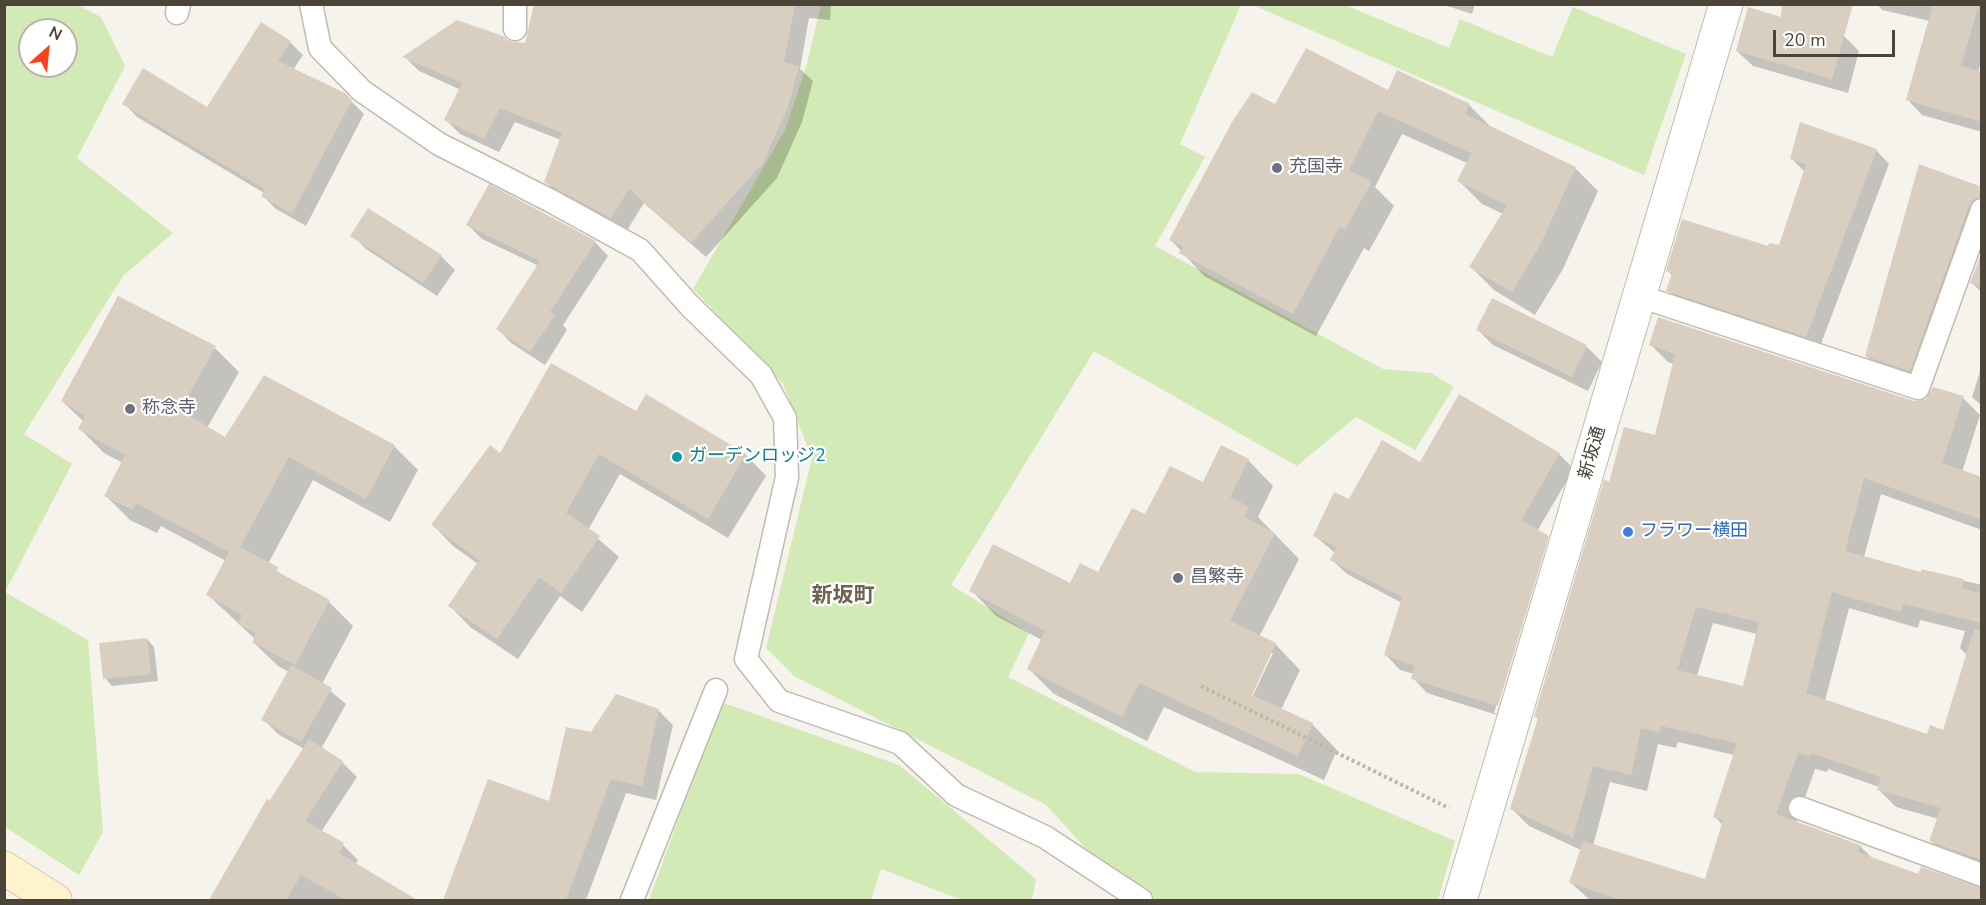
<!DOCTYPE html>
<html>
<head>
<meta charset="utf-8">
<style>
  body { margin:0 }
  #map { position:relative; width:1986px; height:905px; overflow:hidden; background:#f6f3ec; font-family:"Nunito Sans",sans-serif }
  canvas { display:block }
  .frame { position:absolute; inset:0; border:6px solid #4b4439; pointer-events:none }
  .north { position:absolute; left:18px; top:18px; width:60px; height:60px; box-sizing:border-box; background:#fff; border:2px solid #b7b4b0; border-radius:50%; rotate:27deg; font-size:16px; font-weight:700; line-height:24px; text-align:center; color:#4b4439 }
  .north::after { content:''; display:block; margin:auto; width:21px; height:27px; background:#fc3f1d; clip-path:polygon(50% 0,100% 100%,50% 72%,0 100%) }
  .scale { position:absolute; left:1773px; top:30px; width:122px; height:27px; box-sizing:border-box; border:3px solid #4b4439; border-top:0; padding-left:8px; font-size:18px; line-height:21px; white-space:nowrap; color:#4b4439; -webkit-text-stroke:4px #fff; paint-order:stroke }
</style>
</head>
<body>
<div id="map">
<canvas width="1986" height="905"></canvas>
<div class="frame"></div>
<div class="north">N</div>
<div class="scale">20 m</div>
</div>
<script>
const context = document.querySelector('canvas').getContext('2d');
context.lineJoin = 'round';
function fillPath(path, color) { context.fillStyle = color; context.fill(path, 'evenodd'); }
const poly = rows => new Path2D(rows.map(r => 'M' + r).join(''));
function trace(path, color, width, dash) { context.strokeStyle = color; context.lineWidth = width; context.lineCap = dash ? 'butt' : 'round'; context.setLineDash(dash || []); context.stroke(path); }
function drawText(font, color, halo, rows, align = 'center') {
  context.font = font + ' "Nunito Sans","Noto Sans JP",sans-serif'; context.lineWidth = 4.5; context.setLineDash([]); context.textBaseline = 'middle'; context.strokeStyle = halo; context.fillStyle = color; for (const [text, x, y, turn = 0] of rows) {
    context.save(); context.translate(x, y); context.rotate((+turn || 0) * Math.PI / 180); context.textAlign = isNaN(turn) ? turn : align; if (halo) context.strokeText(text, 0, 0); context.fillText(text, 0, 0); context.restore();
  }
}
fillPath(poly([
  [4,5,77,5,101,17,125,66,77,158,173,233,123,276,24,434,72,464,5,592,88,640,103,832,79,875,5,827],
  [30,30,66,30,66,66,30,66],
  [821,5,1241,5,1180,144,1205,157,1155,246,1383,369,1431,373,1454,387,1415,450,1356,417,1297,466,1094,351,951,585,1029,633,1008,677,1195,772,1299,774,1455,841,1438,900,1157,900,1109,874,1046,805,794,676,766,648,812,458,783,384,693,289,785,130,807,64],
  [1253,5,1345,5,1449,48,1460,19,1552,57,1573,7,1686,54,1644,175],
  [721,702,899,765,1036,879,1032,900,962,900,881,869,871,900,649,900]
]), '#d2eab5');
fillPath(poly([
  [536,4,831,4,830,20,809,18,800,69,813,81,802,122,777,178,706,257,644,203,626,232,560,197,546,182,561,140,515,122,499,152,460,134,446,120,461,90,419,71,405,57,508,42,526,45],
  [1441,4,1475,4,1472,14],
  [1877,4,1982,4,1982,60,1978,72,1982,73,1982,132,1922,115,1907,99,1930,21,1882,10],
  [1749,9,1844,36,1859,51,1848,93,1753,66,1737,51],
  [290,42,303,55,293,70,344,94,364,114,306,226,276,209,263,196,264,193,137,117,124,103,207,109],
  [1388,92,1469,105,1493,129,1575,168,1598,191,1563,269,1535,315,1494,290,1471,267,1503,214,1482,204,1459,181,1467,163,1402,134,1375,187,1394,206,1369,251,1364,248,1316,336,1204,276,1170,239,1276,106],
  [1876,150,1889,164,1819,349,1681,304,1668,290,1673,276,1668,271,1780,247,1805,172,1792,159],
  [1920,166,1980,197,1966,237,1925,385,1882,371,1866,356],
  [368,210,441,256,455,270,437,296,366,249,352,235],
  [468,225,595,242,608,256,563,325,567,330,545,365,511,343,498,329,539,266,482,239],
  [1982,256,1982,293,1972,283],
  [1493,300,1587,347,1602,362,1588,391,1493,345,1478,330],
  [1651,345,1914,402,1963,398,1980,415,1962,472,1982,478,1982,530,1881,494,1864,557,1922,574,1922,571,1982,585,1982,871,1948,858,1931,841,1939,819,1896,807,1879,790,1879,787,1828,769,1827,772,1815,769,1796,823,1860,846,1873,859,1919,876,1982,888,1982,900,1590,900,1571,883,1581,850,1529,826,1512,809,1539,720,1536,717,1610,484,1656,437,1674,364,1668,362],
  [1849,608,1918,628,1920,620,1965,631,1960,648,1967,655,1944,732,1927,736,1825,701],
  [1713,623,1757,634,1744,688,1697,676],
  [1678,742,1734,755,1714,816,1723,825,1706,881,1593,846,1610,782,1647,791,1658,744,1676,748],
  [215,348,239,372,207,428,226,439,394,446,418,470,390,522,313,480,268,564,288,579,329,602,353,626,322,684,346,704,321,749,342,762,357,777,321,832,343,845,358,860,355,865,398,896,396,900,211,900,267,801,270,802,304,749,278,734,263,719,289,672,278,666,253,642,255,639,208,595,226,561,161,526,157,533,130,520,106,496,123,463,104,453,80,429,84,422,62,401],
  [1982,365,1982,406,1972,397],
  [646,396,746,455,766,476,728,538,620,474,588,530,619,557,582,612,560,596,518,659,470,627,450,606,478,564,453,546,433,525,501,455,636,413],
  [1559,454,1574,469,1537,531,1562,552,1513,720,1427,693,1413,678,1414,674,1400,670,1386,655,1402,603,1347,574,1332,560,1335,553,1315,536,1349,501,1420,464],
  [1546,540,1549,540,1497,714,1494,713],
  [1248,460,1273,486,1258,517,1299,559,1259,637,1275,644,1300,670,1281,710,1312,724,1337,750,1324,780,1164,707,1147,741,1054,694,1029,669,1042,640,996,616,971,590,1070,585,1098,574,1146,516],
  [1270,653,1273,653,1250,702,1247,701],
  [147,639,154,647,158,681,112,686,105,678],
  [658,710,673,725,656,800,626,793,586,900,445,900,489,781,550,803,591,734]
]), '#0003');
fillPath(poly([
  [534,4,795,4,784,62,799,66,788,107,763,163,691,243,629,189,611,218,544,182,562,133,500,108,484,139,444,120,462,83,402,57,457,20,503,36,509,41,525,43],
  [1782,4,1853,4,1832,79,1736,51,1748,7,1781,17],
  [1933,4,1979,4,1961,66,1982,72,1982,122,1906,100],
  [261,22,291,41,278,61,345,93,352,100,292,214,261,196,265,189,122,104,143,68,207,107],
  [1306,48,1388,90,1397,70,1470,104,1465,114,1576,167,1540,245,1512,292,1469,267,1507,205,1457,181,1471,153,1378,111,1349,170,1372,182,1345,229,1340,226,1293,314,1179,253,1183,247,1169,240,1232,122,1252,92,1275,104],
  [1800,122,1877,149,1806,337,1666,291,1672,273,1666,271,1682,219,1768,246,1769,243,1779,245,1806,164,1790,159],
  [1919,164,1982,187,1982,197,1974,199,1969,205,1910,371,1865,356],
  [489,184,596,241,550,312,555,315,530,352,496,329,540,261,466,225],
  [368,208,442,255,423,283,350,236],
  [1982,251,1982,287,1970,283],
  [118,296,216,346,180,410,225,437,264,375,395,445,366,499,289,457,240,547,278,567,276,571,330,600,295,665,252,642,256,633,238,624,242,615,206,595,229,552,136,503,133,510,104,496,125,455,78,429,85,416,61,401],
  [1492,298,1587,345,1572,377,1476,330],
  [1658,317,1914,401,1926,399,1933,387,1964,396,1942,463,1982,477,1982,520,1864,478,1845,551,1921,572,1921,569,1964,579,1962,588,1982,594,1982,623,1903,604,1901,612,1832,592,1806,693,1927,734,1930,725,1943,730,1974,629,1982,630,1982,860,1929,841,1941,808,1877,790,1881,777,1811,753,1810,756,1798,753,1776,814,1860,845,1858,852,1918,874,1921,867,1982,888,1982,900,1623,900,1569,883,1583,841,1705,879,1723,820,1713,817,1737,743,1661,726,1659,732,1641,728,1631,775,1593,766,1573,838,1510,809,1538,718,1534,717,1604,479,1609,482,1624,427,1655,435,1675,354,1649,345],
  [1696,607,1759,622,1743,686,1677,670],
  [551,363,636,411,646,394,746,454,708,519,599,454,566,513,600,536,561,593,539,577,497,639,448,606,479,560,431,525,490,445,500,453],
  [1459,394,1560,453,1521,520,1549,536,1498,706,1411,679,1415,666,1384,655,1402,597,1330,560,1337,547,1313,536,1334,492,1349,499,1382,440,1420,462],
  [1221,445,1249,459,1230,497,1249,507,1244,517,1275,533,1230,621,1276,643,1252,695,1313,723,1298,756,1139,683,1122,717,1027,669,1045,631,969,591,993,544,1070,583,1080,563,1098,572,1132,508,1145,514,1170,466,1203,482],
  [147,638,151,674,103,679,99,643],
  [291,665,332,688,301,742,261,720],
  [616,694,659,709,642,786,611,779,566,900,443,900,488,779,549,801,566,727,591,732],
  [309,739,343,761,305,821,344,843,339,853,417,900,346,900,301,875,286,900,209,900,267,799,270,800]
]), '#d8cfc1');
const lane = poly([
  [311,4,320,48,362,91,439,144,551,201,640,250,690,306,761,375,785,418,787,477,746,659,779,701,900,743,956,795,1045,837,1141,900],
  [515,4,515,29],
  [177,13,179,4],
  [1639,296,1918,388,1982,210],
  [1800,808,1982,875],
  [632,900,716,690]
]);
const street = poly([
  [1460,900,1726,4]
]);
const secondary = poly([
  [4,868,55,900]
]);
trace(lane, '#c2bbae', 25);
trace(street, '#c2bbae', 35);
trace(secondary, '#d6c79b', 35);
trace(poly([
  [1201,686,1449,808]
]), '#c4b79f', 4, [3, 3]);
trace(lane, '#fff', 22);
trace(street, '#fff', 33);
trace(secondary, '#fff3cd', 33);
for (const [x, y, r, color] of [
  [1277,168,6,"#6b7280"],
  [130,409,6,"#6b7280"],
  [677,457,6,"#0f9aa8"],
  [1628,532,6,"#3f7fe0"],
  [1178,578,6,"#6b7280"]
]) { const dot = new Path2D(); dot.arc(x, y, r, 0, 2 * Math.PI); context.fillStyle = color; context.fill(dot); trace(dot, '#fff', 2); }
drawText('18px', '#5b616d', '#fff', [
  ["充国寺",1289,168],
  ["称念寺",142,409],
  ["昌繁寺",1190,578]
], 'left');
drawText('18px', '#4b4439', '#fff', [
  ["新坂通",1593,453,-74]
]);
drawText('18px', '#0d838f', '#fff', [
  ["ガーデンロッジ2",689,457]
], 'left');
drawText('18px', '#366cbe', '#fff', [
  ["フラワー横田",1640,532]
], 'left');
drawText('bold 21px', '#6e6250', '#fff', [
  ["新坂町",843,597]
]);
</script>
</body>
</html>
